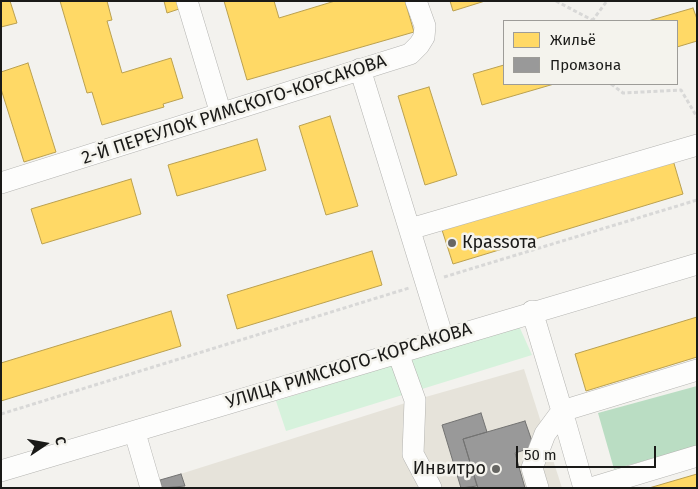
<!DOCTYPE html>
<html>
<head>
<meta charset="utf-8">
<style>
  body { margin:0 }
  #map { position:relative; width:698px; height:489px; overflow:hidden; background:#f3f2ee; font-family:"Fira Sans",sans-serif }
  canvas { display:block }
  .frame { position:absolute; inset:0; border:2px solid #1a1a18; pointer-events:none }
  .legend { position:absolute; left:503px; top:20px; width:175px; height:65px; box-sizing:border-box; background:#f4f3ed; border:1px solid #9d9c98; margin:0; padding:6px 9px; list-style:none; font-size:15px; color:#1a1a18 }
  .legend li { display:flex; align-items:center; gap:10px; height:25px }
  .legend b { width:25px; border:1px solid #9d9c98 }
  .north { position:absolute; left:20px; top:419px; width:50px; height:50px; -webkit-text-stroke:4px #f4f3ed; paint-order:stroke; rotate:78deg; font-size:14px; font-weight:700; line-height:20px; text-align:center; color:#1a1a18 }
  .north::after { content:''; display:block; margin:auto; width:18px; height:22px; background:#1a1a18; clip-path:polygon(50% 0,100% 100%,50% 72%,0 100%) }
  .scale { position:absolute; left:516px; top:446px; width:140px; height:22px; box-sizing:border-box; border:2px solid #1a1a18; border-top:0; padding-left:6px; font-size:15px; line-height:18px; white-space:nowrap; color:#1a1a18; -webkit-text-stroke:4px #f4f3ed; paint-order:stroke }
</style>
</head>
<body>
<div id="map">
<canvas width="698" height="489"></canvas>
<div class="frame"></div>
<ul class="legend">
<li><b style="height:14px;background:#ffd966"></b>Жильё</li>
<li><b style="height:14px;background:#999"></b>Промзона</li>
</ul>
<div class="north">С</div>
<div class="scale">50 m</div>
</div>
<script>
const context = document.querySelector('canvas').getContext('2d');
context.lineJoin = 'round';
function fillPath(path, color) { context.fillStyle = color; context.fill(path, 'evenodd'); }
const poly = rows => new Path2D(rows.map(r => 'M' + r).join(''));
function trace(path, color, width, dash) { context.strokeStyle = color; context.lineWidth = width; context.lineCap = dash ? 'butt' : 'round'; context.setLineDash(dash || []); context.stroke(path); }
function drawText(font, color, halo, rows, align = 'center') {
  context.font = font + ' "Fira Sans",sans-serif'; context.lineWidth = 5; context.setLineDash([]); context.textBaseline = 'middle'; context.strokeStyle = halo; context.fillStyle = color; for (const [text, x, y, turn = 0] of rows) {
    context.save(); context.translate(x, y); context.rotate((+turn || 0) * Math.PI / 180); context.textAlign = isNaN(turn) ? turn : align; if (halo) context.strokeText(text, 0, 0); context.fillText(text, 0, 0); context.restore();
  }
}
fillPath(poly([
  [524,369,562,488,136,488,415,400]
]), '#e6e3da');
fillPath(poly([
  [519,326,532,355,286,431,276,401]
]), '#d6f2dc');
fillPath(poly([
  [697,386,697,447,614,469,598,413]
]), '#baddc3');
const homes = poly([
  [1,1,10,1,17,23,1,27,1,1],
  [60,1,107,1,112,20,107,21,122,73,171,58,183,98,163,104,164,107,102,125,92,92,87,93,60,1],
  [164,1,180,1,182,8,167,13,164,1],
  [224,1,274,1,279,18,335,1,405,1,414,32,247,80,224,1],
  [450,1,485,1,453,11,450,1],
  [693,8,697,19,697,41,677,47,677,21,648,21,693,8],
  [28,63,56,152,24,162,1,89,1,72,28,63],
  [504,65,504,84,554,84,482,105,473,74,504,65],
  [429,87,457,175,425,185,398,96,429,87],
  [330,116,358,206,326,215,299,126,330,116],
  [257,139,266,170,177,196,168,165,257,139],
  [673,160,683,194,453,264,442,230,673,160],
  [131,179,141,214,42,244,31,209,131,179],
  [372,251,382,285,237,329,227,295,372,251],
  [171,311,181,346,1,401,1,363,171,311],
  [697,317,697,357,586,391,575,354,697,317],
  [697,474,697,488,649,488,697,474]
]);
fillPath(homes, '#ffd966');
trace(homes, '#baa04f', 1);
const industry = poly([
  [481,413,487,432,463,439,477,486,461,488,442,425,481,413],
  [525,421,534,447,515,453,525,488,478,488,463,439,525,421],
  [181,474,185,486,162,488,160,480,181,474]
]);
fillPath(industry, '#999');
trace(industry, '#737372', 1);
const minor = poly([
  [187,1,221,114],
  [360,69,443,338],
  [1,183,410,54,419,45,424,37,425,26,416,1],
  [410,229,697,145],
  [532,311,562,411,697,370],
  [398,353,415,400,413,454,431,488],
  [135,433,151,488],
  [1,471,697,264],
  [538,488,532,468,545,434,562,411,584,488],
  [591,488,697,456]
]);
trace(minor, '#b4b4b1', 22);
trace(poly([
  [556,1,592,20],
  [592,21,607,1],
  [611,84,623,93,681,90,697,117],
  [444,277,697,200],
  [1,414,409,288]
]), '#d8d8d7', 3, [4, 2.5]);
trace(minor, '#fdfdfc', 21);
for (const [x, y, r, color] of [
  [452,243,5,"#666663"],
  [496,469,5,"#666663"]
]) { const dot = new Path2D(); dot.arc(x, y, r, 0, 2 * Math.PI); context.fillStyle = color; context.fill(dot); trace(dot, '#f4f3ed', 2); }
drawText('18px', '#1a1a18', '#f4f3ed', [
  ["2-Й ПЕРЕУЛОК РИМСКОГО-КОРСАКОВА",234,110,-18],
  ["УЛИЦА РИМСКОГО-КОРСАКОВА",349,366,-17]
]);
drawText('18px', '#1a1a18', '#f4f3ed', [
  ["Краssота",462,243],
  ["Инвитро",486,469,"right"]
], 'left');
</script>
</body>
</html>
